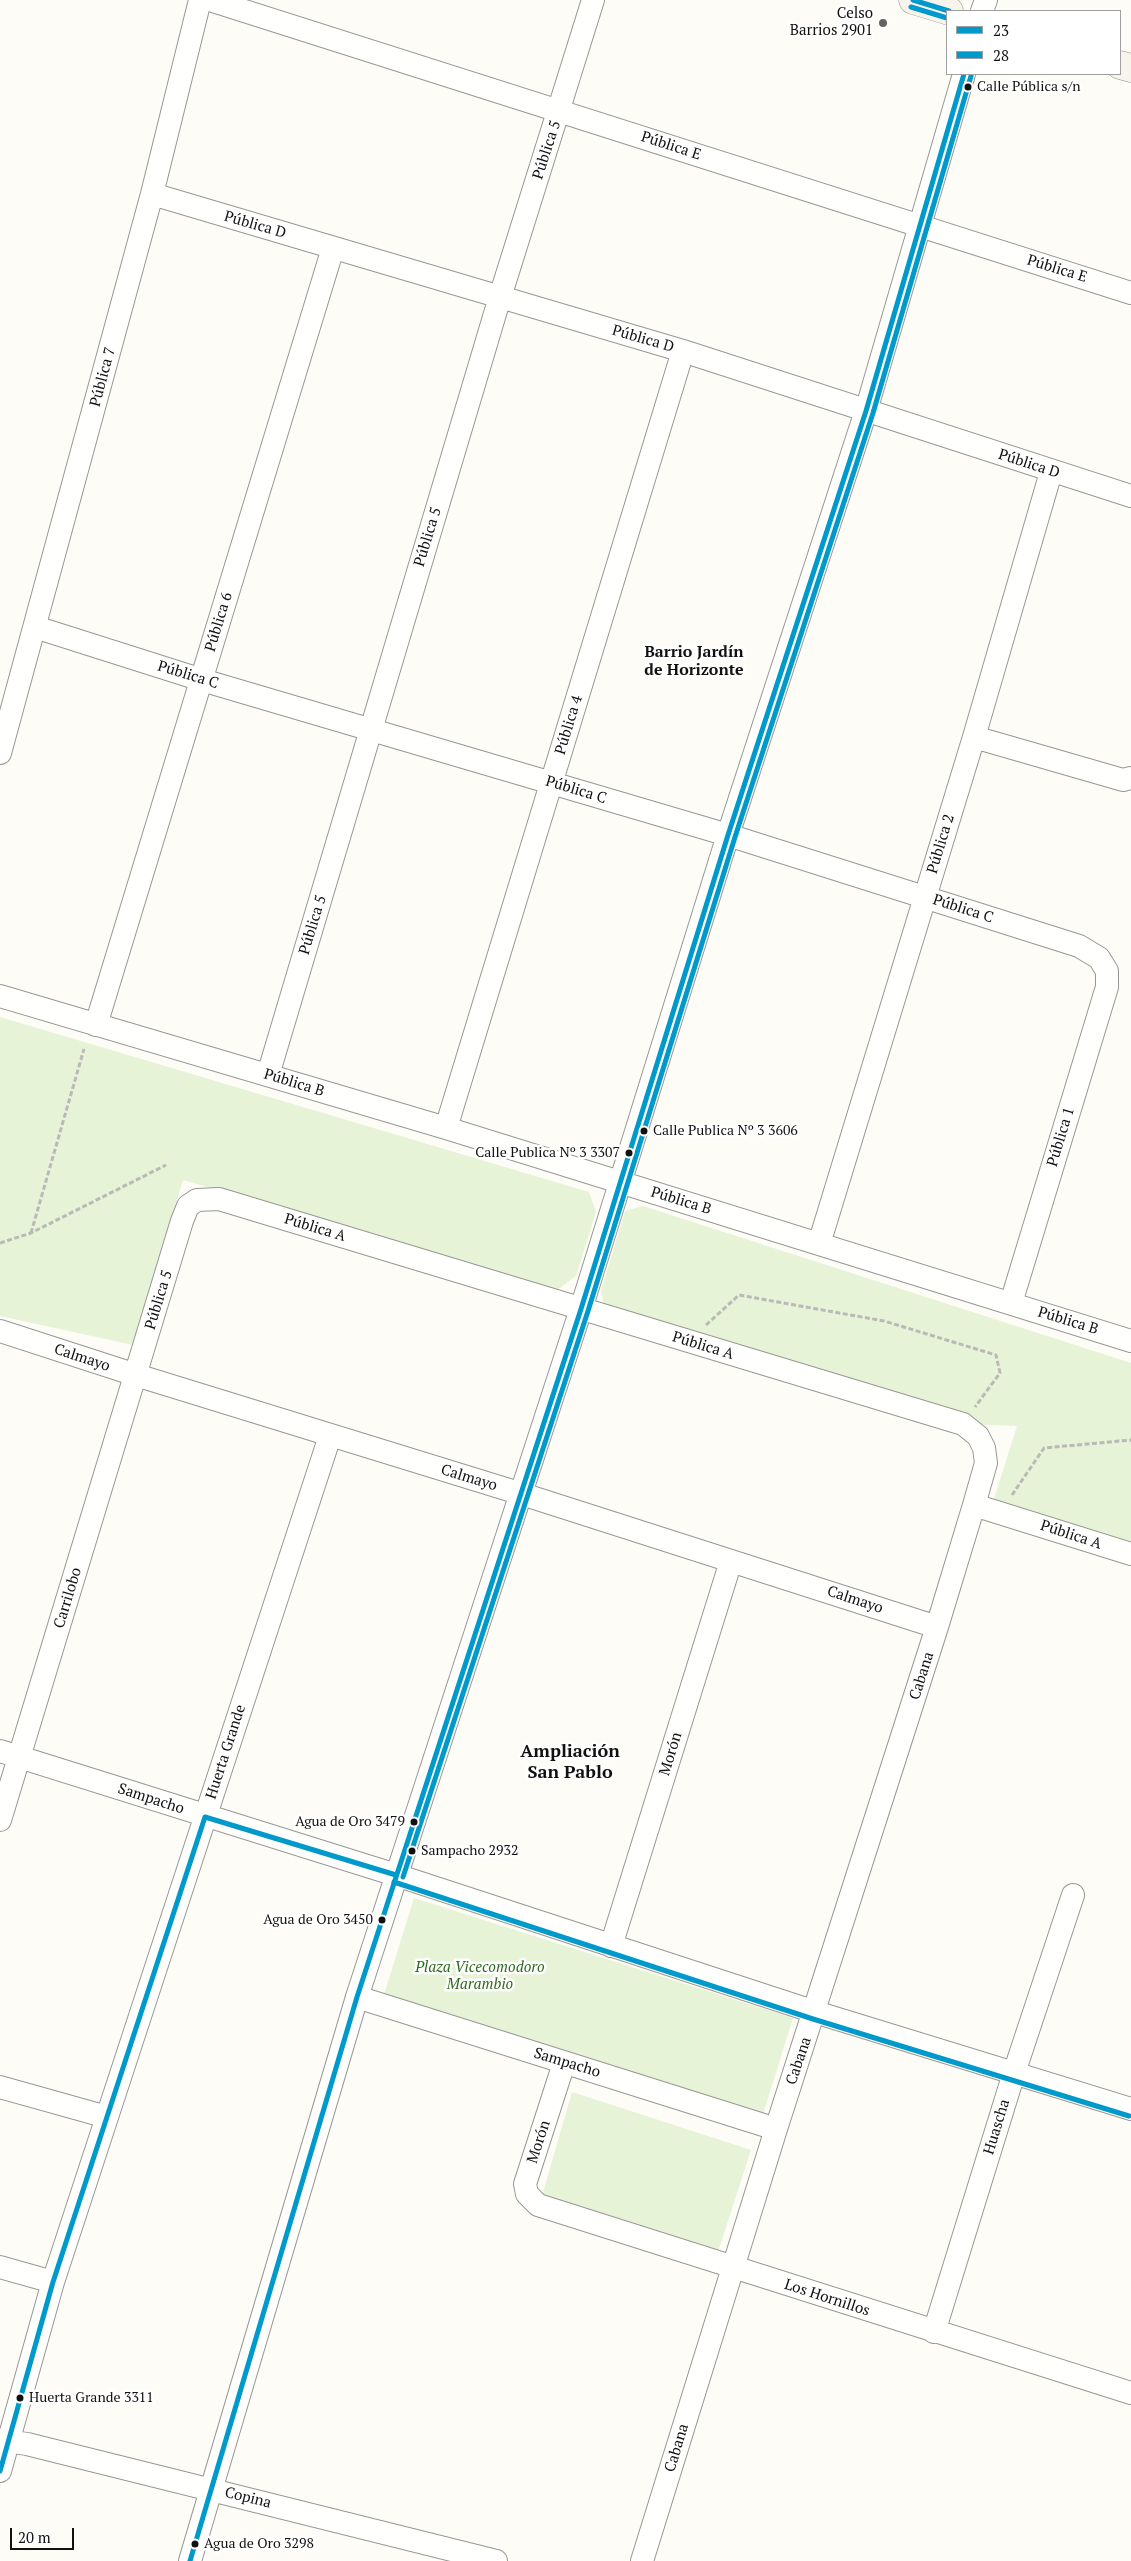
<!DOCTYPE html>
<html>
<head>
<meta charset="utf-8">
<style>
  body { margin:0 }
  #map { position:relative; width:1131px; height:2561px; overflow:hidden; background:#fdfcf7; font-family:"PT Serif",serif }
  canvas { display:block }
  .legend { position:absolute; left:946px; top:10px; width:175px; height:65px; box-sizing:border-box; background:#fff; border:1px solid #a0a0a0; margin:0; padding:6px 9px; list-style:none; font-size:15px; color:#111 }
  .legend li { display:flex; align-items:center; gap:10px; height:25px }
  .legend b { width:25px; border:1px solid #a0a0a0 }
  .scale { position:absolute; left:10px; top:2528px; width:64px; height:22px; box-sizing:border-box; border:2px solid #111; border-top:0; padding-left:6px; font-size:15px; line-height:18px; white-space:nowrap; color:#111; -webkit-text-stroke:4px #fff; paint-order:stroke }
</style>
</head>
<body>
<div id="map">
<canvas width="1131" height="2561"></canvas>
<ul class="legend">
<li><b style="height:6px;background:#0099cb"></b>23</li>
<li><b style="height:6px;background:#0099cb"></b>28</li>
</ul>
<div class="scale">20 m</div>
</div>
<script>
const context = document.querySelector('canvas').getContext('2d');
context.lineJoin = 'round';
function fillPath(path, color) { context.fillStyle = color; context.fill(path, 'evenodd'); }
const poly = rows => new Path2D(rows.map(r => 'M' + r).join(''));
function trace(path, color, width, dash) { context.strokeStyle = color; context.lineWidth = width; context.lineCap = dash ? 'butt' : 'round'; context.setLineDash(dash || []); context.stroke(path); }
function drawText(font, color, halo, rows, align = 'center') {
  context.font = font + ' "PT Serif",serif'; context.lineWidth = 5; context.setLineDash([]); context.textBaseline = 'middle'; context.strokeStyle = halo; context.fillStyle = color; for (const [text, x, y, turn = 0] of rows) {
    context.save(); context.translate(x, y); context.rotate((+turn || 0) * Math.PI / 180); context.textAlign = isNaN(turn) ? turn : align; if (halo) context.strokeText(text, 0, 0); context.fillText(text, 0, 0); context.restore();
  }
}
fillPath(poly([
  [0,1017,589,1192,596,1212,576,1276,557,1290,183,1180,133,1345,0,1316],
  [643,1206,1131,1363,1131,1545,993,1502,1017,1426,963,1424,604,1306,601,1291,625,1211],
  [414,1898,793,2018,760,2124,381,2004],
  [572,2092,751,2150,717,2255,541,2199]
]), '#e7f3d7');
const street = poly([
  [210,0,1131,293],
  [982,11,986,0],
  [152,194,683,351,1131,496],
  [35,627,202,680,728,835,1079,946,1099,958,1107,971,1107,987,1011,1303],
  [974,737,1123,780,1131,778],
  [0,753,152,194,200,0],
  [0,996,446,1128,1131,1341],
  [96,1025,333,248],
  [268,1075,500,297,593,0],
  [446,1128,683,351],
  [819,1244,974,737,1051,472],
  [0,1331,136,1375,522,1494,937,1627],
  [0,1751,396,1875,815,2012,1131,2109],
  [0,1820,182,1221,188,1206,197,1200,219,1199,963,1424,978,1436,984,1448,986,1463,974,1505,1131,1554],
  [611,1946,731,1561],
  [357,1997,776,2129],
  [564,2063,525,2184,527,2194,538,2205,1131,2393],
  [0,2087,107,2117],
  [0,2267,53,2282],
  [934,2332,1014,2073,1073,1895],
  [0,2440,27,2444,496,2561],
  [0,2471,53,2282,330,1436],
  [190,2561,357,1997,581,1309,728,835,866,411,964,74],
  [642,2561,776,2129,937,1627,974,1505]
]);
const secondary = poly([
  [913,0,949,11],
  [1120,65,1131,68]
]);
trace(street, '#979795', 24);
trace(secondary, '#8e8d8b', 29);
trace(poly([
  [31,1233,84,1049],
  [0,1243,31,1233,166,1165],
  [706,1325,739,1295,884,1321,996,1355,1000,1373,975,1407],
  [1012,1495,1044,1448,1131,1440]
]), '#b9b9b8', 3, [5, 2.5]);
trace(street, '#fffffe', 22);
trace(secondary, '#f6f4eb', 28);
trace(poly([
  [913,0,949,11],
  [0,2471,53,2282,205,1817,396,1875],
  [190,2561,357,1997,581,1309,728,835,866,411,964,74]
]), '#0099cb', 5);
trace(poly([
  [911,7,947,18],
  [403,1877,588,1311,735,837,873,413,971,76],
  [394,1882,813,2019,1129,2116]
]), '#0099cb', 5);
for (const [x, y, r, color] of [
  [883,23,5,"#646362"],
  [968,87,4.5,"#111"],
  [644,1131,4.5,"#111"],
  [629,1153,4.5,"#111"],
  [414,1822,4.5,"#111"],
  [412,1851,4.5,"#111"],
  [382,1920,4.5,"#111"],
  [20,2398,4.5,"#111"],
  [195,2544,4.5,"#111"]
]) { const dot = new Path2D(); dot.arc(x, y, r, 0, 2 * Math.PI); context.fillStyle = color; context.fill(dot); trace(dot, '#fff', 2); }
drawText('14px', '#111', '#fff', [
  ["Calle Pública s/n",977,87],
  ["Calle Publica Nº 3 3606",653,1131],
  ["Calle Publica Nº 3 3307",620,1153,"right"],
  ["Agua de Oro 3479",405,1822,"right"],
  ["Sampacho 2932",421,1851],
  ["Agua de Oro 3450",373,1920,"right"],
  ["Huerta Grande 3311",29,2398],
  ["Agua de Oro 3298",204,2544]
], 'left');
drawText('15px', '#111', '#fff', [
  ["Celso",873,14],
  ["Barrios 2901",873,31]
], 'right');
drawText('15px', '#111', '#fff', [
  ["Pública E",671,146,18],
  ["Pública 5",547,150,-72],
  ["Pública D",255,225,16],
  ["Pública E",1057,269,17],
  ["Pública D",643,339,16],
  ["Pública 7",103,377,-75],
  ["Pública D",1029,464,18],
  ["Pública 5",428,537,-73],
  ["Pública 6",219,622,-73],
  ["Pública C",188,675,17],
  ["Pública 4",569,725,-73],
  ["Pública C",576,790,17],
  ["Pública 2",941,844,-73],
  ["Pública C",963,909,18],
  ["Pública 5",313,925,-73],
  ["Pública B",294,1083,17],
  ["Pública 1",1061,1137,-73],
  ["Pública B",681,1201,17],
  ["Pública A",315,1228,17],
  ["Pública 5",159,1300,-73],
  ["Pública B",1068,1321,17],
  ["Pública A",703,1346,17],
  ["Calmayo",82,1358,18],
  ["Calmayo",469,1478,17],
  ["Pública A",1071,1535,18],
  ["Carrilobo",68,1598,-73],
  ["Calmayo",855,1600,18],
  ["Cabana",922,1676,-72],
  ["Huerta Grande",226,1752,-72],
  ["Morón",671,1754,-73],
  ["Sampacho",151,1799,18],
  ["Cabana",799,2061,-71],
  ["Sampacho",567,2063,17],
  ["Huascha",997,2127,-73],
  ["Morón",539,2142,-72],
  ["Los Hornillos",827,2298,18],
  ["Cabana",677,2448,-73],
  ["Copina",248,2498,14]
]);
drawText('italic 15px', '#2f6b1f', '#fff', [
  ["Plaza Vicecomodoro",480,1968],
  ["Marambio",480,1985]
]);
drawText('bold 16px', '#111', '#fff', [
  ["Barrio Jardín",694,652],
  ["de Horizonte",694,670]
]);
drawText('bold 18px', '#111', '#fff', [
  ["Ampliación",570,1752],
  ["San Pablo",570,1773]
]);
</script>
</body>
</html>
